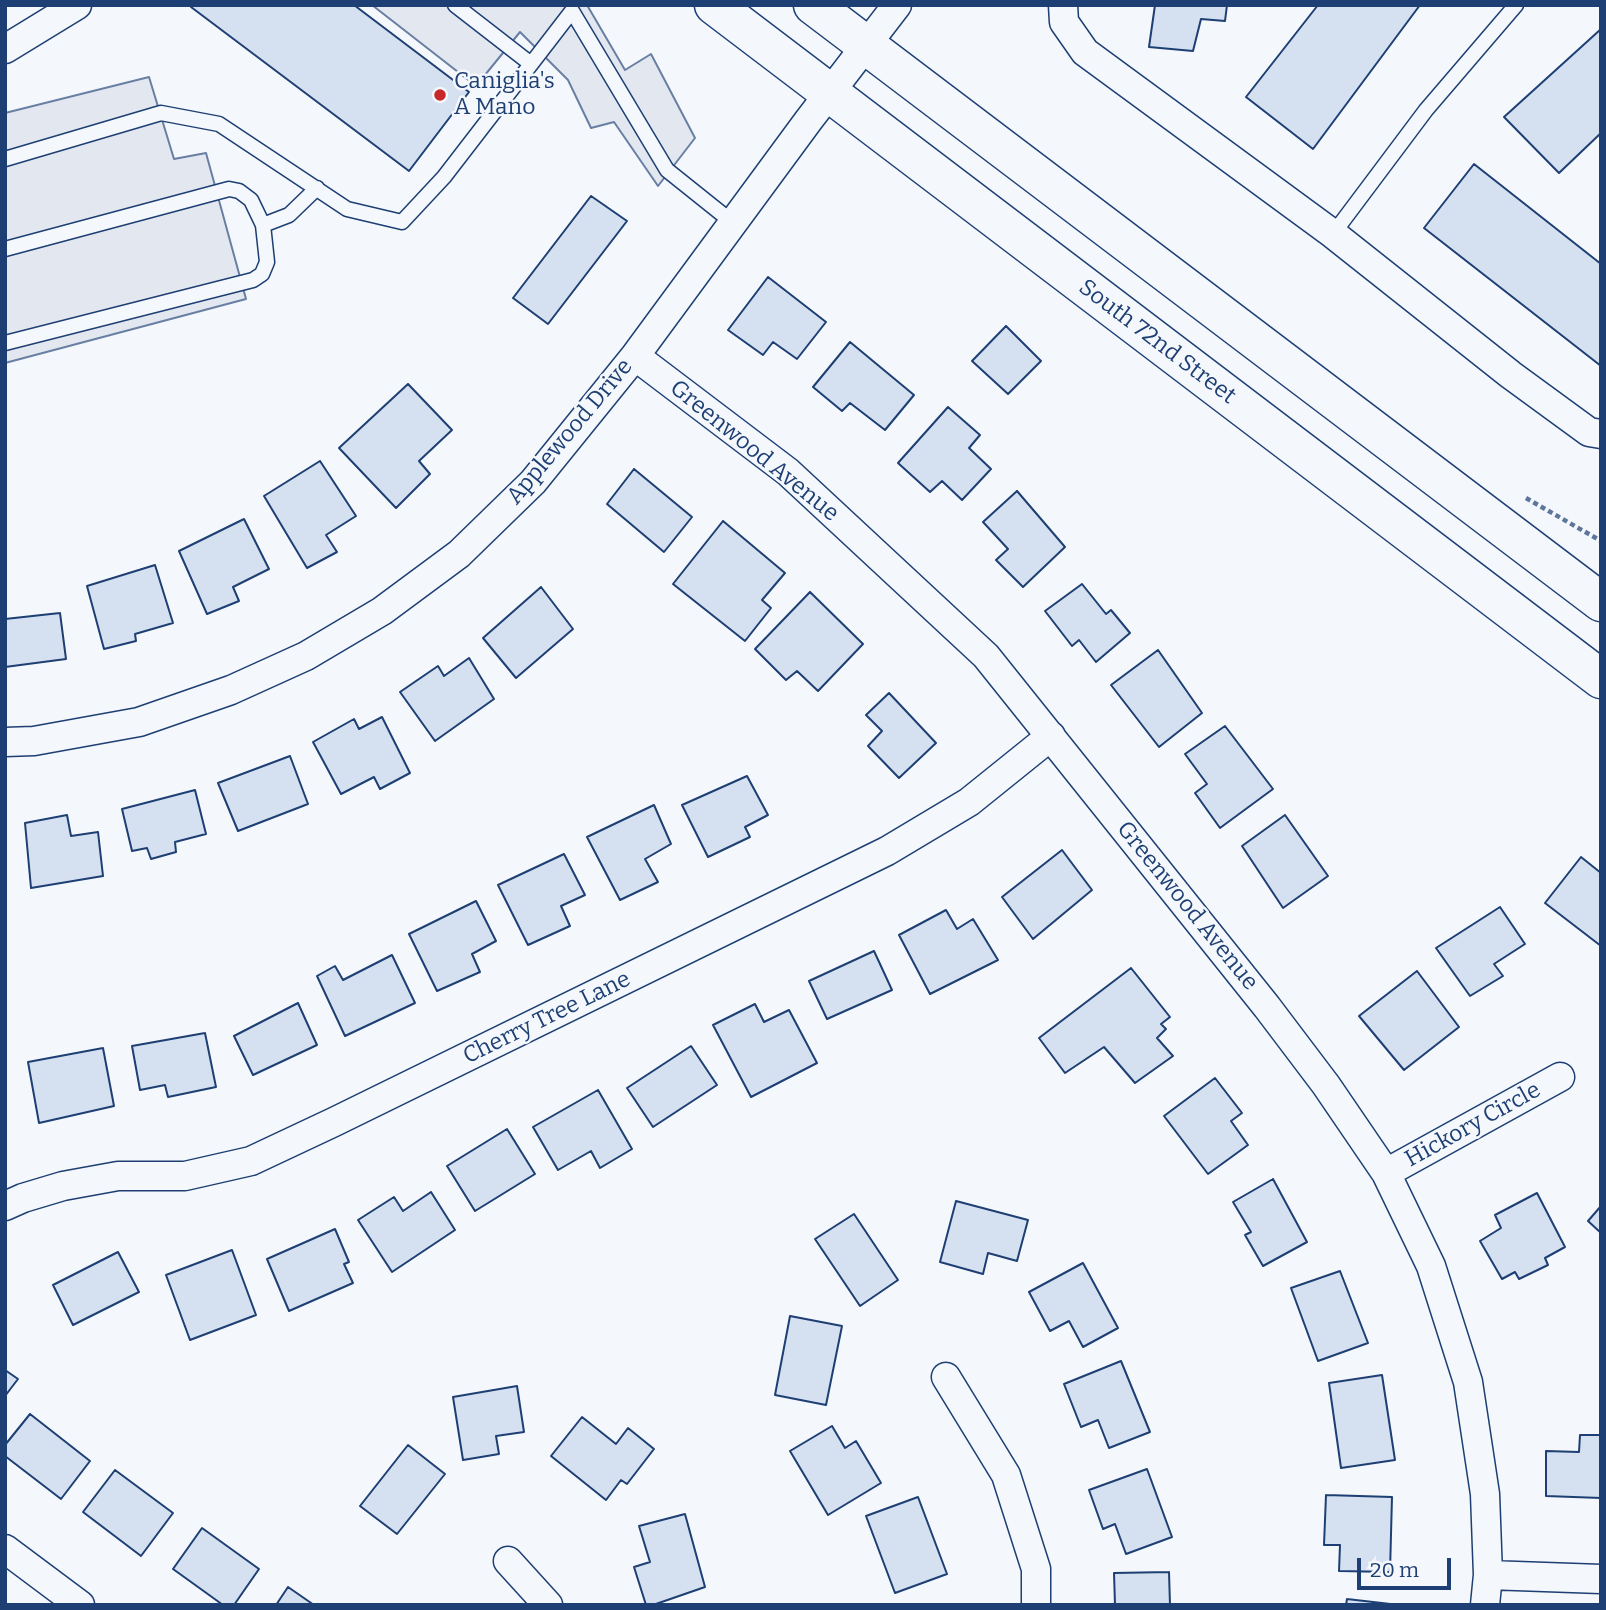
<!DOCTYPE html>
<html>
<head>
<meta charset="utf-8">
<style>
  body { margin:0 }
  #map { position:relative; width:1606px; height:1610px; overflow:hidden; background:#f4f7fb; font-family:Bitter,serif }
  canvas { display:block }
  .frame { position:absolute; inset:0; border:7px solid #1d3f73; pointer-events:none }
  .scale { position:absolute; left:1357px; top:1558px; width:94px; height:32px; box-sizing:border-box; border:4px solid #1d3f73; border-top:0; padding-left:9px; font-size:21px; line-height:24px; white-space:nowrap; color:#1d3f73; -webkit-text-stroke:5px #f4f7fb; paint-order:stroke }
</style>
</head>
<body>
<div id="map">
<canvas width="1606" height="1610"></canvas>
<div class="frame"></div>
<div class="scale">20 m</div>
</div>
<script>
const context = document.querySelector('canvas').getContext('2d');
context.lineJoin = 'round';
function fillPath(path, color) { context.fillStyle = color; context.fill(path, 'evenodd'); }
const poly = rows => new Path2D(rows.map(r => 'M' + r).join(''));
function trace(path, color, width, dash) { context.strokeStyle = color; context.lineWidth = width; context.lineCap = dash ? 'butt' : 'round'; context.setLineDash(dash || []); context.stroke(path); }
function drawText(font, color, halo, rows, align = 'center') {
  context.font = font + ' Bitter,serif'; context.lineWidth = 5; context.setLineDash([]); context.textBaseline = 'middle'; context.strokeStyle = halo; context.fillStyle = color; for (const [text, x, y, turn = 0] of rows) {
    context.save(); context.translate(x, y); context.rotate((+turn || 0) * Math.PI / 180); context.textAlign = isNaN(turn) ? turn : align; if (halo) context.strokeText(text, 0, 0); context.fillText(text, 0, 0); context.restore();
  }
}
const parking = poly([
  [372,5,587,5,625,70,651,54,695,138,658,186,614,122,591,128,568,80,520,32,476,86,372,5],
  [149,77,174,159,206,153,246,299,5,363,5,113,149,77]
]);
fillPath(parking, '#e3e8f0');
trace(parking, '#687fa3', 2);
const building = poly([
  [193,5,354,5,469,92,409,171,191,7,193,5],
  [1155,5,1227,5,1225,21,1201,19,1193,51,1149,47,1155,5],
  [1318,5,1420,5,1313,149,1246,97,1318,5],
  [1601,29,1601,133,1559,173,1504,117,1601,29],
  [1474,164,1601,264,1601,366,1424,228,1474,164],
  [591,196,627,221,548,324,513,298,591,196],
  [768,277,826,322,797,359,773,342,763,355,728,330,768,277],
  [1006,326,1041,361,1008,394,972,361,1006,326],
  [850,342,914,395,885,430,850,403,842,411,813,387,850,342],
  [408,384,452,430,419,461,430,474,396,508,339,448,408,384],
  [948,407,980,435,969,448,991,469,962,500,942,481,930,492,898,463,948,407],
  [320,461,356,516,326,535,337,552,307,568,264,496,320,461],
  [634,469,692,517,664,552,607,504,634,469],
  [1017,491,1065,547,1023,587,996,560,1008,549,983,522,1017,491],
  [244,519,269,569,233,587,239,601,207,614,179,551,244,519],
  [723,521,785,573,762,600,771,608,745,641,673,584,723,521],
  [155,565,173,623,135,634,136,641,104,649,87,586,155,565],
  [1082,584,1106,614,1111,610,1130,633,1096,662,1079,640,1072,646,1045,611,1082,584],
  [541,587,573,629,516,678,483,638,541,587],
  [810,592,863,644,818,691,797,671,786,680,755,649,810,592],
  [60,613,66,659,5,667,5,619,60,613],
  [1158,650,1202,713,1159,747,1111,685,1158,650],
  [469,658,494,699,435,741,400,692,438,666,444,676,469,658],
  [889,693,936,743,899,778,868,746,882,731,866,715,889,693],
  [382,717,410,773,380,789,374,777,341,794,313,742,354,719,359,729,382,717],
  [1225,726,1273,789,1220,828,1195,793,1207,784,1185,754,1225,726],
  [290,756,308,804,238,831,218,783,290,756],
  [747,776,768,815,745,827,750,837,708,857,682,805,747,776],
  [195,790,206,834,175,842,176,852,151,859,147,848,132,851,122,809,195,790],
  [654,805,671,844,645,859,658,882,620,900,587,837,654,805],
  [67,815,71,836,98,832,103,876,31,888,25,823,67,815],
  [1285,815,1328,876,1283,908,1242,846,1285,815],
  [1062,850,1092,890,1033,939,1002,897,1062,850],
  [564,854,585,895,561,906,570,926,528,945,498,885,564,854],
  [1581,857,1601,873,1601,946,1545,903,1581,857],
  [476,901,496,941,472,954,480,972,437,991,409,934,476,901],
  [1500,907,1525,944,1494,964,1503,976,1470,996,1436,948,1500,907],
  [946,910,957,929,973,919,998,960,930,994,899,935,946,910],
  [874,951,892,990,827,1019,809,981,874,951],
  [392,955,415,1003,345,1036,317,976,335,966,343,980,392,955],
  [1131,968,1170,1017,1161,1024,1166,1029,1157,1038,1173,1056,1135,1083,1104,1047,1065,1073,1039,1038,1131,968],
  [1417,971,1459,1027,1404,1070,1359,1016,1417,971],
  [298,1003,317,1045,253,1075,234,1036,298,1003],
  [755,1004,764,1022,789,1010,817,1063,751,1097,713,1025,755,1004],
  [205,1033,216,1087,168,1097,165,1085,140,1090,132,1046,205,1033],
  [691,1046,717,1085,653,1127,627,1088,691,1046],
  [103,1048,114,1106,39,1123,28,1062,103,1048],
  [1215,1078,1242,1113,1231,1121,1248,1145,1208,1174,1164,1116,1215,1078],
  [598,1090,632,1149,600,1168,591,1151,558,1170,533,1127,598,1090],
  [507,1129,535,1174,475,1211,447,1166,507,1129],
  [1273,1179,1307,1242,1263,1266,1245,1235,1251,1232,1233,1202,1273,1179],
  [431,1192,455,1230,392,1272,358,1220,394,1197,403,1211,431,1192],
  [1537,1193,1565,1247,1545,1258,1548,1265,1519,1279,1515,1272,1502,1279,1480,1241,1501,1228,1495,1215,1537,1193],
  [956,1201,1028,1220,1017,1261,988,1253,983,1274,940,1262,956,1201],
  [1601,1206,1601,1233,1588,1221,1601,1206],
  [854,1214,898,1280,860,1306,815,1239,854,1214],
  [335,1229,349,1262,344,1264,353,1283,289,1311,267,1259,335,1229],
  [232,1250,256,1315,190,1340,166,1275,232,1250],
  [118,1252,139,1292,73,1325,53,1285,118,1252],
  [1083,1263,1118,1328,1083,1347,1069,1321,1050,1331,1029,1292,1083,1263],
  [1340,1271,1368,1343,1318,1361,1291,1288,1340,1271],
  [790,1316,842,1326,826,1405,775,1395,790,1316],
  [1121,1361,1150,1432,1109,1448,1098,1420,1081,1427,1064,1384,1121,1361],
  [5,1370,18,1379,5,1396,5,1370],
  [1382,1375,1395,1460,1341,1468,1329,1383,1382,1375],
  [517,1386,524,1432,496,1436,499,1454,463,1460,453,1397,517,1386],
  [30,1414,90,1461,61,1499,5,1456,5,1445,30,1414],
  [582,1417,616,1444,628,1428,654,1449,627,1484,621,1480,606,1500,551,1456,582,1417],
  [832,1426,845,1448,856,1441,881,1483,828,1515,790,1451,832,1426],
  [1580,1435,1601,1435,1601,1498,1546,1496,1546,1451,1579,1452,1580,1435],
  [408,1445,445,1474,397,1534,360,1506,408,1445],
  [1147,1469,1172,1537,1126,1554,1115,1524,1103,1529,1089,1490,1147,1469],
  [115,1470,173,1513,141,1556,83,1512,115,1470],
  [1326,1495,1392,1497,1390,1572,1339,1571,1340,1545,1324,1545,1326,1495],
  [918,1497,947,1574,895,1593,866,1516,918,1497],
  [685,1514,705,1587,653,1605,646,1605,634,1567,650,1562,639,1526,685,1514],
  [202,1528,259,1569,234,1605,223,1605,173,1569,202,1528],
  [1169,1572,1170,1605,1115,1605,1114,1573,1169,1572],
  [288,1587,314,1605,276,1605,288,1587],
  [1347,1599,1399,1605,1346,1605,1347,1599]
]);
fillPath(building, '#d5e0f0');
trace(building, '#1d3f73', 2);
const service = poly([
  [455,5,531,64],
  [5,159,161,113,219,124,347,209,402,222,444,177,572,11,667,170,732,222],
  [1333,234,1426,110,1516,5],
  [5,249,229,189,239,191,251,200,263,225,289,215,317,188],
  [5,343,253,280,262,274,267,262,263,225]
]);
const minor = poly([
  [1063,5,1064,22,1085,52,1333,234,1511,375,1589,432,1601,434],
  [5,49,77,5],
  [635,356,788,472,986,656,1267,1007,1326,1085,1386,1173,1431,1266,1468,1382,1485,1494,1488,1575,1485,1605],
  [5,742,34,741,139,722,231,690,306,656,382,611,459,554,533,482,635,356,808,121,897,5],
  [1386,1173,1560,1077],
  [5,1206,23,1198,63,1186,118,1176,185,1176,251,1161,334,1122,887,851,969,802,1051,736],
  [946,1377,1006,1475,1036,1569,1036,1605],
  [5,1549,80,1605],
  [508,1561,548,1605],
  [1488,1575,1601,1579]
]);
const primary = poly([
  [714,5,1601,679],
  [813,5,1601,602]
]);
trace(service, '#1d3f73', 17);
trace(minor, '#1d3f73', 31);
trace(primary, '#1d3f73', 41);
trace(poly([
  [1526,498,1601,541]
]), '#5e769c', 4.5, [5, 3.5]);
trace(service, '#f4f7fb', 14);
trace(minor, '#f4f7fb', 28);
trace(primary, '#f4f7fb', 38);
for (const [x, y, r, color] of [
  [440,95,7,"#c62828"]
]) { const dot = new Path2D(); dot.arc(x, y, r, 0, 2 * Math.PI); context.fillStyle = color; context.fill(dot); trace(dot, '#f4f7fb', 2.5); }
drawText('23px', '#1d3f73', '#f4f7fb', [
  ["Caniglia's",454,82],
  ["A Mano",454,108]
], 'left');
drawText('23px', '#1d3f73', '#f4f7fb', [
  ["South 72nd Street",1157,342,37],
  ["Applewood Drive",570,432,-50],
  ["Greenwood Avenue",754,451,39],
  ["Greenwood Avenue",1187,906,51],
  ["Cherry Tree Lane",547,1018,-26],
  ["Hickory Circle",1473,1125,-29]
]);
</script>
</body>
</html>
